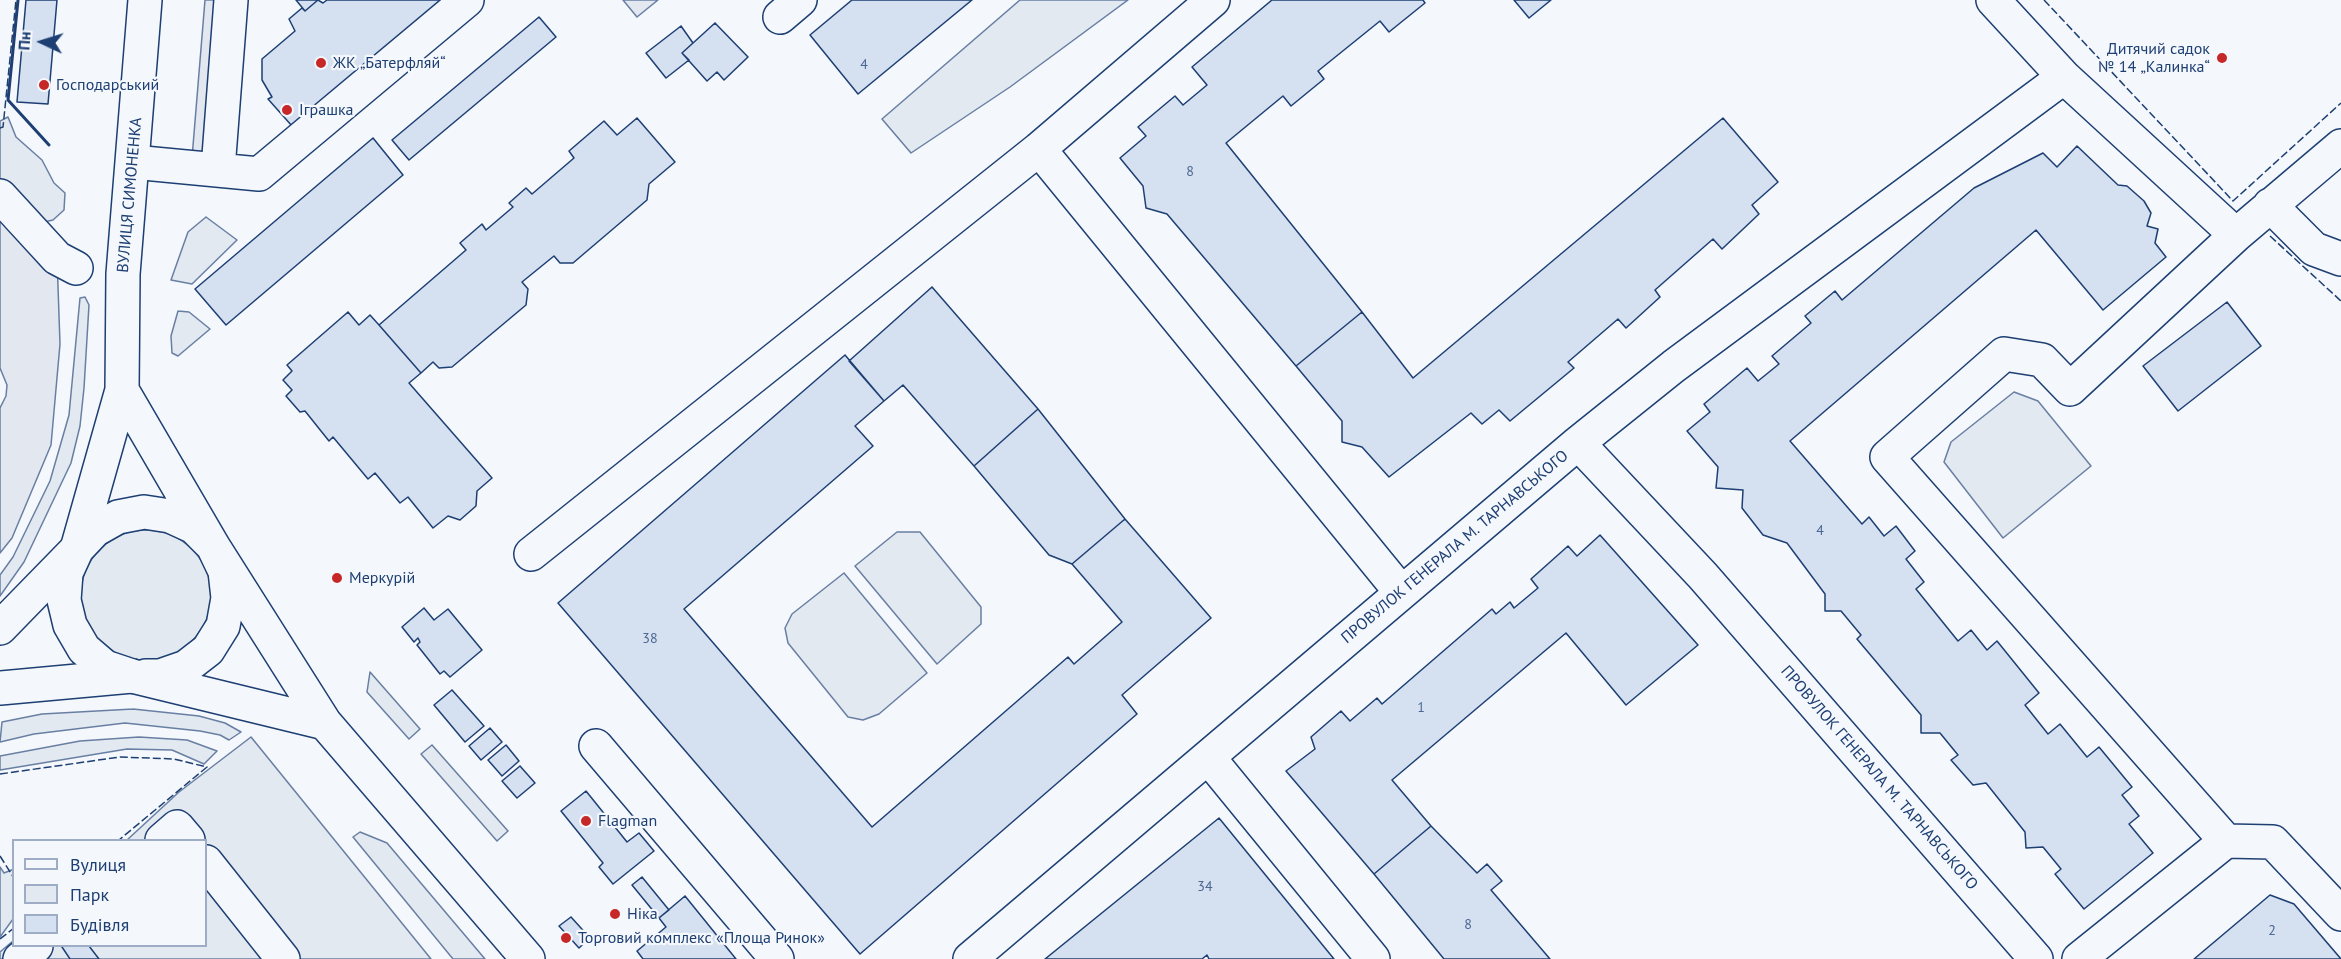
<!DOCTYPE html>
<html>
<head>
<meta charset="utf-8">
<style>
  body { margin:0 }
  #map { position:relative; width:2341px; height:959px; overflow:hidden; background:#f4f7fb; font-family:"PT Sans",sans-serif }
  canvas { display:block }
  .legend { position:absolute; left:12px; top:839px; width:195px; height:108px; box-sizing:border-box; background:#f4f7fb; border:2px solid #9eadc5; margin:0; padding:8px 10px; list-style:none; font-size:18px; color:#1d3f73 }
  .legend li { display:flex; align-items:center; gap:12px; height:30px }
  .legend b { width:30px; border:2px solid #9eadc5 }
  .north { position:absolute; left:12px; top:12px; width:60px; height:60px; -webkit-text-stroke:4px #f4f7fb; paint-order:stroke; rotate:274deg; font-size:16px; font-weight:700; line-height:24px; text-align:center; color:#1d3f73 }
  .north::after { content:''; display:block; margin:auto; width:21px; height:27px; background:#1d3f73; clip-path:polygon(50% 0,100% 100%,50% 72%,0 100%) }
</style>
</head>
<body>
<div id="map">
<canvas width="2341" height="959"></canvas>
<ul class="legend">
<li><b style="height:8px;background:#f4f7fb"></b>Вулиця</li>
<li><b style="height:16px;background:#e3e9f0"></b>Парк</li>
<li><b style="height:16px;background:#d5e0f0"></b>Будівля</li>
</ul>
<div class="north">Пн</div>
</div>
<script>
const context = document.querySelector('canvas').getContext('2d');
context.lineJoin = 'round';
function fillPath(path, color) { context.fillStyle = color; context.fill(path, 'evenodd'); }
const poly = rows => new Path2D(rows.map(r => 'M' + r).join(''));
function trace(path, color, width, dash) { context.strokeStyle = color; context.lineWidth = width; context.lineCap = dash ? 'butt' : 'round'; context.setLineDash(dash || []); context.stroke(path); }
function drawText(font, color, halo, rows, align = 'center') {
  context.font = font + ' "PT Sans",sans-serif'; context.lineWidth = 4.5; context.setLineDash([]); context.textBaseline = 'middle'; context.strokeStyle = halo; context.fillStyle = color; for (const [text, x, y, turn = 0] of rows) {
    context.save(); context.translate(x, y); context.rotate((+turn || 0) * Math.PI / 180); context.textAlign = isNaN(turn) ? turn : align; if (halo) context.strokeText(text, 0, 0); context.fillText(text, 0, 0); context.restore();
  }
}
const green = poly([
  [1020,0,1128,0,1010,87,911,153,882,119,1020,0],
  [8,117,16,137,42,160,54,183,65,193,64,210,53,220,35,224,0,212,0,121,8,117],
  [206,217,237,240,192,284,171,280,188,232,206,217],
  [85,297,89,305,84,388,80,426,71,463,24,562,0,596,0,575,13,557,50,481,69,415,80,298,85,297],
  [178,311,189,312,210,329,178,356,172,353,171,336,178,311],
  [2014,392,2038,401,2091,466,2003,538,1944,462,1951,442,2014,392],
  '81 595a65 65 0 1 1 130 0a65 65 0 1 1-130 0Z',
  [897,532,920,532,981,607,981,624,937,664,855,566,897,532],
  [844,573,927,673,879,714,863,720,848,717,788,643,785,628,792,614,844,573],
  [370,672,420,729,409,739,367,692,370,672],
  [133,709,199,716,225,723,241,732,229,740,220,735,200,731,125,723,34,734,0,742,2,722,42,714,133,709],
  [139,737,187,740,217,751,204,764,172,750,127,749,0,770,0,756,80,741,139,737],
  [251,737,431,959,0,959,0,952,13,941,14,946,206,946,206,840,127,840,179,792,251,737],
  [432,745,508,831,497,841,421,754,432,745],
  [360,832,387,843,485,959,453,959,353,837,360,832],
  [0,867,4,873,14,869,13,919,0,937,0,867]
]);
fillPath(green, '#e3e9f0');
trace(green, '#687fa3', 1.5);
const parking = poly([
  [205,0,223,0,209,159,192,158,205,0],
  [623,0,658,0,637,17,623,0],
  [0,196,57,258,60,344,51,445,12,538,0,553,0,408,6,396,7,385,0,368,0,196]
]);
fillPath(parking, '#e3e8f0');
trace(parking, '#687fa3', 1.5);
const building = poly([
  [26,0,57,0,48,104,17,102,26,0],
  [296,0,318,0,305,11,296,0],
  [318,0,323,3,327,0,443,0,292,126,268,99,272,97,262,80,262,59,295,31,289,19,302,8,305,11,318,0],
  [852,0,972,0,858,94,810,35,852,0],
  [1272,0,1423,0,1425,3,1389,32,1380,21,1318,71,1324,79,1291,106,1283,96,1226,143,1362,312,1296,366,1167,214,1146,208,1143,186,1120,158,1146,136,1138,127,1175,96,1183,105,1207,85,1192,67,1272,0],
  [1514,0,1551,0,1529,18,1514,0],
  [539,17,556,37,409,160,392,140,539,17],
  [715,23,748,57,724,80,717,72,707,81,682,53,715,23],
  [681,26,693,43,682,53,689,60,666,78,646,53,681,26],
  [637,118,675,162,649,184,647,200,573,263,560,263,554,256,522,282,528,289,526,305,452,367,439,368,433,362,421,373,379,325,466,250,460,243,482,224,486,230,513,207,509,203,526,188,532,194,574,158,569,151,604,121,617,135,637,118],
  [1723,118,1778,182,1752,205,1759,214,1722,249,1713,239,1655,290,1660,297,1626,328,1618,319,1568,362,1574,368,1510,421,1499,410,1482,424,1471,413,1389,477,1362,447,1342,442,1342,421,1296,366,1362,312,1413,378,1723,118],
  [373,138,403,175,226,325,195,289,373,138],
  [2077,146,2118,185,2127,186,2144,201,2151,213,2147,226,2158,229,2155,243,2166,257,2103,310,2036,230,1790,441,1862,524,1869,517,1884,536,1896,526,1915,551,1906,559,1924,582,1916,589,1958,641,1971,630,1987,650,1997,641,2039,693,2025,705,2048,734,2060,724,2087,757,2099,747,2132,787,2122,795,2139,816,2129,824,2153,853,2084,909,2055,874,2061,869,2043,847,2026,848,2025,832,1986,783,1973,785,1951,760,1958,755,1940,733,1921,733,1921,715,1857,639,1861,635,1841,611,1825,611,1825,594,1787,543,1763,535,1742,508,1743,490,1716,488,1718,467,1687,431,1710,412,1704,404,1747,368,1758,381,1779,364,1772,356,1811,323,1805,316,1835,291,1842,300,1974,188,2043,153,2057,167,2077,146],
  [932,287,1038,409,974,466,903,385,884,401,849,361,932,287],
  [2227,302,2261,346,2178,411,2143,366,2227,302],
  [348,312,359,325,370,315,379,325,421,373,409,383,492,478,477,491,476,506,460,520,448,516,433,528,408,497,400,503,375,473,368,479,333,437,329,441,305,411,300,412,286,396,292,390,283,380,292,371,287,365,348,312],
  [845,355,884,401,855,426,873,446,684,609,872,827,1068,657,1074,664,1122,622,1072,564,1125,519,1211,618,1122,695,1137,714,860,954,558,603,845,355],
  [1038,409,1125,519,1072,564,1049,555,974,466,1038,409],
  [1600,535,1698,645,1626,705,1566,633,1392,780,1431,826,1374,874,1286,771,1315,749,1311,737,1341,711,1350,721,1377,698,1382,704,1492,609,1496,614,1510,602,1514,608,1538,588,1531,579,1568,546,1577,556,1600,535],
  [424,608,434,620,448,609,482,650,450,677,444,671,440,674,417,645,420,642,418,638,414,642,402,627,424,608],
  [452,690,484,726,465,742,434,705,452,690],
  [490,728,502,742,481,760,469,746,490,728],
  [506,745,519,761,502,776,488,760,506,745],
  [520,766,535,783,517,798,502,781,520,766],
  [586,791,627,842,639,833,654,851,613,884,599,867,603,863,561,811,586,791],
  [1219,818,1334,959,1209,959,1207,955,1202,959,1045,959,1219,818],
  [1431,826,1477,873,1487,864,1502,881,1491,890,1550,959,1444,959,1374,874,1431,826],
  [642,877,669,910,659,918,632,885,642,877],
  [2270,895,2294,904,2341,959,2194,959,2270,895],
  [685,896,736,959,643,959,637,951,666,927,659,918,685,896],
  [571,917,590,938,579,948,559,926,571,917],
  [63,946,89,946,99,959,70,959,62,947,63,946]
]);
fillPath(building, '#d5e0f0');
trace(building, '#1d3f73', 1.5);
const minor = poly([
  [1213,0,1039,149,1401,592],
  [1993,0,2064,77,2236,235],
  [780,17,800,0],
  [133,162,259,174,467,0],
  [218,169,231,0],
  [0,196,57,258,76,268],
  [2270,205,2314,249,2341,259],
  [1578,443,1674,366,2064,77],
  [531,554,1039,149],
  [0,628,77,549],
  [0,688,132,676],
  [596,746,777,959],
  [1208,757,1373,959],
  [162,840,177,827,188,840],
  [2226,841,1887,457,2004,354,2042,360,2070,389,2236,235,2341,146],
  [206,862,283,959],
  [20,959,36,946],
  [970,959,1578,443,1703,576,2036,959],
  [2079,959,2226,841,2273,842,2341,914]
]);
const major = poly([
  [145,0,123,274,122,390,77,549,66,573,64,600,70,625,84,649,105,667,132,676,325,723],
  [122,390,213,546,325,723,528,959],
  [77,549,95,530,118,517,144,512,170,516,194,527,213,546,225,571,228,598,223,626,208,650,186,667,160,676,146,676]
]);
trace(minor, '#1d3f73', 36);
trace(major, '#1d3f73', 36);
trace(minor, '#f4f7fb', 33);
trace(major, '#f4f7fb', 33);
trace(poly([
  [2044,0,2233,201,2341,103],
  [0,128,3,127,16,0],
  [2270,236,2341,301],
  [0,774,120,757,174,759,207,767,119,840],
  [0,856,14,878],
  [0,939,14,928]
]), '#1d3f73', 1.5, [8, 3]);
trace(poly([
  [18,0,8,100,49,145]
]), '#1d3f73', 3);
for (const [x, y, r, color] of [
  [2222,58,6,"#c62828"],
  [321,63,6,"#c62828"],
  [44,85,6,"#c62828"],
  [287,110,6,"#c62828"],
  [337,578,6,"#c62828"],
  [586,821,6,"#c62828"],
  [615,914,6,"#c62828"],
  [566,938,6,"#c62828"]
]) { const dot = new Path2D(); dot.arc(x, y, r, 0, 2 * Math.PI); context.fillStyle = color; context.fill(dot); trace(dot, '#f4f7fb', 2); }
drawText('14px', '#4b6792', null, [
  ["4",864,65],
  ["8",1190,172],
  ["4",1820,531],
  ["38",650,639],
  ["1",1421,708],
  ["34",1205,887],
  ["8",1468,925],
  ["2",2272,931]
]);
drawText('16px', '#1d3f73', '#f4f7fb', [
  ["Дитячий садок",2210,49,"right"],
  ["№ 14 „Калинка“",2210,67,"right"],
  ["ЖК „Батерфляй“",333,63],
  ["Господарський",56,85],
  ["Іграшка",299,110],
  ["Меркурій",349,578],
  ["Flagman",598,821],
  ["Ніка",627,914],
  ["Торговий комплекс «Площа Ринок»",578,938]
], 'left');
drawText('16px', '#1d3f73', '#f4f7fb', [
  ["ВУЛИЦЯ СИМОНЕНКА",130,195,-85],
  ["ПРОВУЛОК ГЕНЕРАЛА М. ТАРНАВСЬКОГО",1455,547,-40],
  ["ПРОВУЛОК ГЕНЕРАЛА М. ТАРНАВСЬКОГО",1879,778,49]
]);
</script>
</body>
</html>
